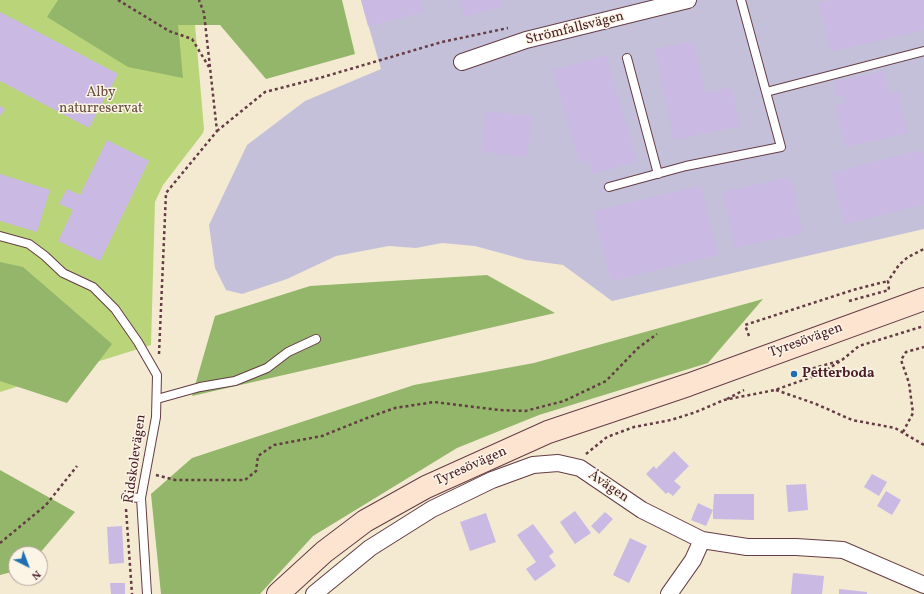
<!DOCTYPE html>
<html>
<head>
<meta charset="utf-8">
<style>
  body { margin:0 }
  #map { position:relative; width:924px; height:594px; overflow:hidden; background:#f4ead2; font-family:Vollkorn,serif }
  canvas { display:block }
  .north { position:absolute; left:8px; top:546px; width:40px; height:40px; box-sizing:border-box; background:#fcf5e5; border:1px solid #b59f9b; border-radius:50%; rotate:138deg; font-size:11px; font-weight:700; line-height:16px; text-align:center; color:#4a1f2b }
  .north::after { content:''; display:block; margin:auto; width:14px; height:18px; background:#1f6fb2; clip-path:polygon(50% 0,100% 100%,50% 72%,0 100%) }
</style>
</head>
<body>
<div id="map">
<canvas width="924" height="594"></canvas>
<div class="north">N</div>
</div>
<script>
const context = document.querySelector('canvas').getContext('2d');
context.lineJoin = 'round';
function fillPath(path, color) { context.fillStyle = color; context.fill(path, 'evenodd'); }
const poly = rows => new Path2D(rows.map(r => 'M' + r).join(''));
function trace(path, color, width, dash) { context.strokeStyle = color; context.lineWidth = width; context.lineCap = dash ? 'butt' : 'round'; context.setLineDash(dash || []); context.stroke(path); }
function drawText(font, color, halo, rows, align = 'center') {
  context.font = font + ' Vollkorn,serif'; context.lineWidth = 3; context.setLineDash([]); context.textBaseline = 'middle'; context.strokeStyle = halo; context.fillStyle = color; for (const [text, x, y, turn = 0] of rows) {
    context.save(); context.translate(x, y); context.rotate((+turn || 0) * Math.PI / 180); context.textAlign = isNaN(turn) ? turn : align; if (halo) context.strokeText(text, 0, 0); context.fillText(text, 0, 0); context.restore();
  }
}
fillPath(poly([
  [361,0,924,0,924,229,612,301,563,265,526,260,475,246,442,243,416,248,389,246,336,256,287,279,242,294,226,290,215,268,209,225,247,145,305,101,381,69]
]), '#c5c0da');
fillPath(poly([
  [0,0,191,0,194,13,204,129,203,133,163,185,155,202,151,345,0,392]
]), '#bad47a');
fillPath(poly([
  [58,0,342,0,355,54,266,79,220,25,178,25,183,78,128,67,47,17],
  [0,262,23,267,112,344,67,403,0,381],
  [487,275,555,313,192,396,215,316,310,286],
  [763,299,708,363,539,415,457,448,313,536,260,594,161,594,151,494,192,458,414,385,534,363],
  [0,470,75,512,39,554,16,554,16,571,0,575]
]), '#93b66a');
fillPath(poly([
  [361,0,420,0,424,12,368,26],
  [460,0,501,0,502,7,464,17],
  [831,0,924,0,924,30,831,52,819,3],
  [0,12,118,74,89,128,0,81],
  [694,41,705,93,732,87,740,126,674,140,655,49],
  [606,55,637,162,593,174,589,161,580,163,553,70],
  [884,71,889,93,898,91,908,133,845,147,836,105,845,103,844,95,837,97,834,82],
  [0,106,5,109,0,116],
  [487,111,532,116,527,157,482,152],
  [107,140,149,161,100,261,58,241,73,210,59,204,67,189,80,195],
  [921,150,924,161,924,204,845,224,832,173],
  [0,174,50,190,37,232,0,221],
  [791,177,803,233,735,248,723,192],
  [701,186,718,255,611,281,594,211],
  [674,451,689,466,674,481,681,487,673,496,668,492,666,494,646,474,654,466,656,469],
  [872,474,887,482,879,496,864,487],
  [806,484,808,510,788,512,786,485],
  [886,491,901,500,892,515,877,506],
  [714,494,754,494,754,520,713,519,713,510,706,526,691,520,698,503,713,510],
  [575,511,591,533,575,544,560,522],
  [605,512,613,519,599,534,591,526],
  [486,513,496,542,470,551,460,522],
  [533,524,554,552,549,556,556,566,535,581,526,569,536,562,517,535],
  [122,526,124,563,109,564,107,527],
  [630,538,647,546,629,583,613,575],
  [793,573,824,576,822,594,791,594],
  [110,583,125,583,125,594,111,594],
  [839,589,867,592,867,594,839,594]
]), '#c9b9e3');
const service = poly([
  [627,58,658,174],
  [766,92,924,51],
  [609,187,686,166,781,147,741,0],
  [0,236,29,244,45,256,63,273,93,287,115,309,138,342,157,375,156,417,141,498,147,594],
  [157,399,200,387,235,381,267,368,288,352,316,339],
  [126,497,141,498]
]);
const minor = poly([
  [462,62,526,40,688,0],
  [314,594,370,548,432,509,492,480,533,465,558,463,580,468,642,510,702,540,747,547,796,547,843,550,924,585],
  [669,594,693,560,702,540]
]);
const secondary = poly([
  [278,594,324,552,365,521,426,487,548,432,688,385,924,299]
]);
trace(service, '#643d44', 10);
trace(minor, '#643d44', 18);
trace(secondary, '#643d44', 24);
trace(poly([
  [118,0,169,31,192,39,209,67],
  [217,131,265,92,323,77,442,42,508,28],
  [849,301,889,290,888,281,899,265,908,257,924,249],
  [749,336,745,325,853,290,888,281],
  [159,354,166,193,217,131,204,13,199,0],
  [807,370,839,361],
  [776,390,816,404,852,420,895,428,924,445],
  [727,399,744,390],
  [903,432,913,413,909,383,901,360,906,352,924,347],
  [586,454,607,437,634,427,671,420,696,412,724,400,775,390,820,374,842,360,859,346,924,326],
  [156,475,175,480,245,480,256,471,258,456,274,445,322,436,367,418,395,408,434,402,499,410,525,411,564,401,606,381,638,348,657,334],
  [126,509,132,594],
  [0,543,46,505,77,466]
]), '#643d44', 2.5, [3, 3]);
trace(service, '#fff', 8);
trace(minor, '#fff', 16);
trace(secondary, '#fde4d1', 22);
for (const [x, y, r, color] of [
  [794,374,4,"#1f6fb2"]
]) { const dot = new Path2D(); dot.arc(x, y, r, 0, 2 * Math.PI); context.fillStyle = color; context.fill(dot); trace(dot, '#fcf5e5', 1.5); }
drawText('14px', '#4a1f2b', '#fcf5e5', [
  ["Strömfallsvägen",575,29,-14],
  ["Tyresövägen",806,341,-20],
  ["Ridskolevägen",136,459,-82],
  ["Tyresövägen",471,467,-24],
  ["Åvägen",608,487,34]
]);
drawText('14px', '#664c3f', '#fcf5e5', [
  ["Alby",101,93],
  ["naturreservat",101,109]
]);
drawText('bold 14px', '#4a1f2b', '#fcf5e5', [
  ["Petterboda",802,374]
], 'left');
</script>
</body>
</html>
